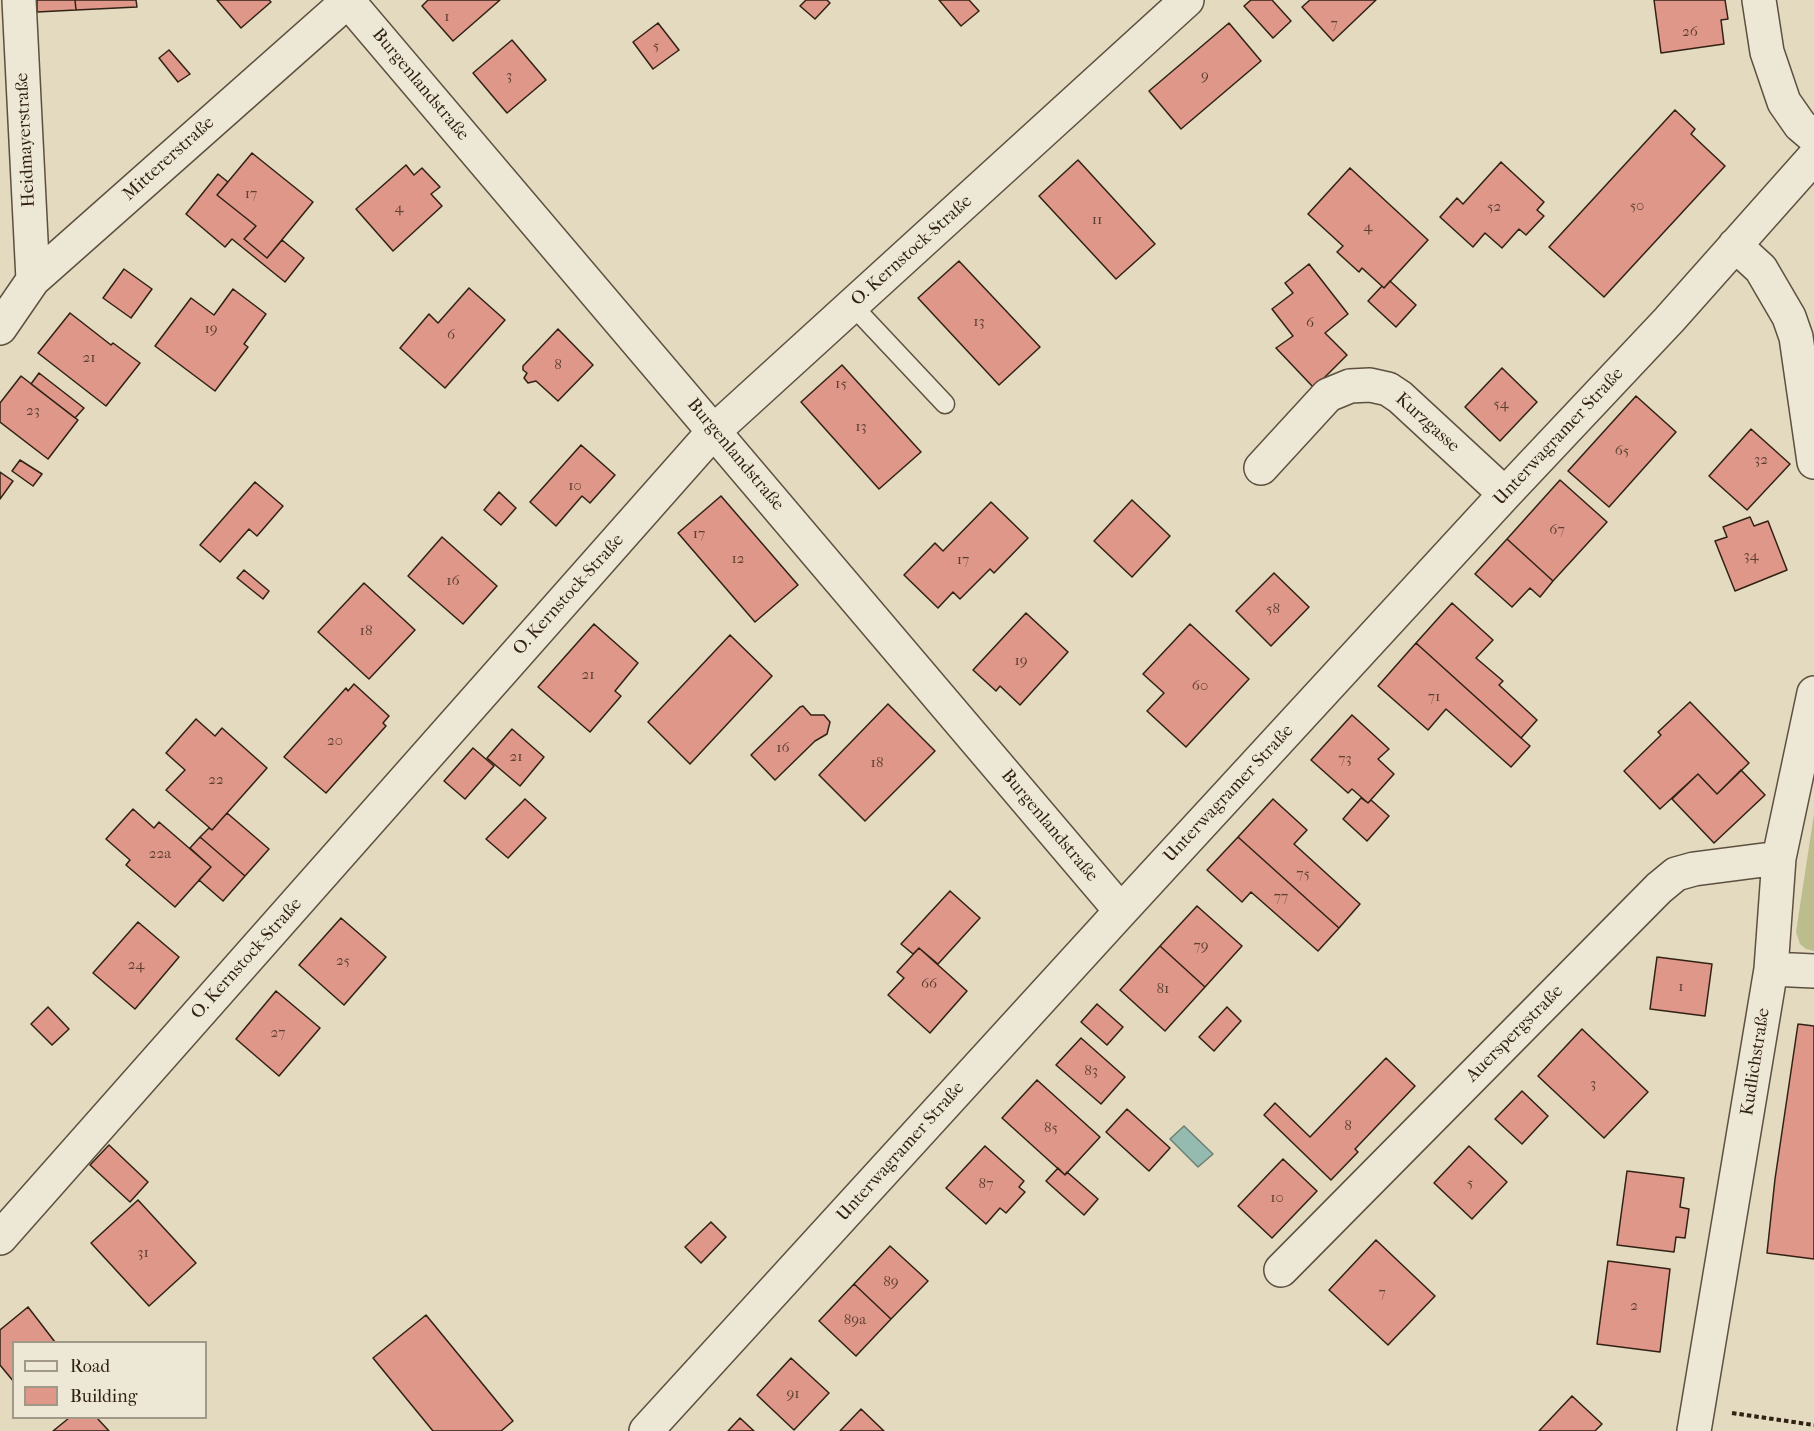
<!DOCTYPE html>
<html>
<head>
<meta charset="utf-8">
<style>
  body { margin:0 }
  #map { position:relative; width:1814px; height:1431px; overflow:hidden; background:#e3dac0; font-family:"IM FELL French Canon",serif }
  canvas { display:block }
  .legend { position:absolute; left:12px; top:1341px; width:195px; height:78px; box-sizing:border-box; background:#ede7d6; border:2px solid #a29888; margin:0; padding:8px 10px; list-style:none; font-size:18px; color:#312214 }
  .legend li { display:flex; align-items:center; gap:12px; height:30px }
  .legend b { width:30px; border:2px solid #a29888 }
</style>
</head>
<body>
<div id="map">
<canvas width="1814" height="1431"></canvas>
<ul class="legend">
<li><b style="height:8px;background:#ede7d6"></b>Road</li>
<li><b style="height:16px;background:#de9789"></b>Building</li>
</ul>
</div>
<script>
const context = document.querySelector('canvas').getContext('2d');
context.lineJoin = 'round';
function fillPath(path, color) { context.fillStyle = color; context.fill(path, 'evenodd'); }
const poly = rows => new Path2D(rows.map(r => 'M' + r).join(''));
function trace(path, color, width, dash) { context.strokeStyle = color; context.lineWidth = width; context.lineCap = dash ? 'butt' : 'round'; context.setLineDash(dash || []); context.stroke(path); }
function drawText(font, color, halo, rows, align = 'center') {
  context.font = font + ' "IM FELL French Canon",serif'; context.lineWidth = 4.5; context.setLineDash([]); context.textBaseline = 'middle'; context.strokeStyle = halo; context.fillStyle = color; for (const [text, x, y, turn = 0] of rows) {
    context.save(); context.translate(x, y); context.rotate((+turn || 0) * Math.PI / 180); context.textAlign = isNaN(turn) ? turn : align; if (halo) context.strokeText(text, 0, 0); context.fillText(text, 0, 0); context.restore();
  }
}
fillPath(poly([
  [1814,814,1814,951,1806,949,1800,944,1796,932]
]), '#bbbd8d');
const water = poly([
  [1184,1126,1213,1154,1198,1167,1170,1139,1184,1126]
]);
fillPath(water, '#95bbb0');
trace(water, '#6d7e72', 1.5);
const building = poly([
  [37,0,75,0,76,10,37,12,37,0],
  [75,0,136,0,137,7,76,10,75,0],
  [217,0,269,0,271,2,241,28,217,0],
  [428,0,500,0,453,41,422,6,428,0],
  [806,0,827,0,830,3,815,19,800,6,806,0],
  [939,0,969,0,979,11,961,26,939,0],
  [1251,0,1272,0,1291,21,1273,38,1244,6,1251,0],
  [1310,0,1376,0,1333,41,1302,7,1310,0],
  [1654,0,1725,0,1728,19,1721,20,1724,44,1661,53,1654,0],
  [658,23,679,50,653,69,633,42,658,23],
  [1229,23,1261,61,1181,129,1149,91,1229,23],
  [512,40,546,80,507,113,473,73,512,40],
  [169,50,190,74,178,82,159,58,169,50],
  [1675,110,1695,129,1691,134,1725,166,1604,297,1549,247,1675,110],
  [252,153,313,202,267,258,244,239,256,226,217,195,252,153],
  [1078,160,1155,244,1116,279,1039,196,1078,160],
  [1501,162,1544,202,1537,210,1544,216,1526,235,1519,229,1502,248,1485,233,1473,247,1440,217,1457,198,1463,204,1501,162],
  [406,165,414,175,422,168,440,187,431,194,442,206,393,251,356,209,406,165],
  [1350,168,1428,240,1384,288,1362,268,1359,272,1337,252,1343,246,1308,214,1350,168],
  [218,174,228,182,217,195,256,226,244,239,267,258,282,240,304,258,285,282,232,239,225,247,186,214,218,174],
  [959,261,1040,347,999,385,918,298,959,261],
  [1309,264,1348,314,1325,333,1347,355,1314,388,1276,348,1293,336,1272,309,1293,293,1285,283,1309,264],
  [124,269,152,289,131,318,103,298,124,269],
  [1390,281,1416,305,1396,327,1368,301,1382,286,1384,288,1390,281],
  [469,288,505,320,445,388,400,348,429,314,438,323,469,288],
  [233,289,266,314,244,344,248,347,215,391,155,346,191,298,214,315,233,289],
  [70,313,111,345,113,343,140,363,106,406,38,353,70,313],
  [558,329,593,365,558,401,536,381,528,383,524,378,527,373,523,370,523,366,558,329],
  [842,365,921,452,879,489,801,402,842,365],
  [1502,368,1537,402,1500,441,1465,407,1502,368],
  [39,373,84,408,75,418,31,384,39,373],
  [21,376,78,420,48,459,0,422,0,403,21,376],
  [1636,396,1676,432,1609,507,1568,471,1636,396],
  [1751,429,1790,464,1747,510,1709,476,1751,429],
  [581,445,615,475,590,503,582,496,556,526,530,502,581,445],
  [20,460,42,474,33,486,12,471,20,460],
  [0,472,13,481,0,499,0,472],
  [1560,480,1607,522,1553,581,1507,539,1560,480],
  [255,482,283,506,257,536,249,529,220,562,200,545,255,482],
  [499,492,516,508,501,525,484,510,499,492],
  [721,496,798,585,755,622,678,533,721,496],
  [1132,500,1170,536,1132,577,1094,541,1132,500],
  [991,502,1028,538,994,573,990,569,960,599,953,592,938,608,904,575,935,543,943,551,991,502],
  [1750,517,1754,526,1768,521,1787,570,1735,591,1715,541,1727,537,1723,527,1750,517],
  [442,537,497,586,463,624,408,576,442,537],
  [1507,539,1553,581,1540,597,1530,588,1512,607,1475,574,1507,539],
  [244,570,269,591,263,599,237,578,244,570],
  [1274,573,1309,607,1271,646,1236,611,1274,573],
  [364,583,415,630,369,679,318,632,364,583],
  [1452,603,1493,640,1476,658,1503,681,1499,685,1537,720,1521,738,1416,643,1452,603],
  [1026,613,1068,652,1020,705,1000,686,996,691,973,670,1026,613],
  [594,624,638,663,615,691,621,696,590,732,538,687,594,624],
  [1190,624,1249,679,1186,747,1147,711,1164,693,1143,674,1190,624],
  [730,635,772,676,690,764,648,722,730,635],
  [1416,643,1530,746,1511,767,1446,709,1428,730,1378,686,1416,643],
  [354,684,389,716,383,723,386,726,326,793,284,757,346,688,348,691,354,684],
  [1690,702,1749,763,1717,794,1698,774,1660,809,1624,771,1661,735,1658,732,1690,702],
  [888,704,935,751,865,821,819,775,888,704],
  [803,706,811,715,824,715,830,722,827,734,815,741,775,780,751,755,800,707,803,706],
  [1352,715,1389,749,1378,759,1394,774,1368,803,1352,789,1348,793,1311,760,1352,715],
  [196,719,215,736,222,728,267,768,212,830,166,790,185,770,166,753,196,719],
  [512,729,544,757,520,786,487,758,512,729],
  [473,748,494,766,465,799,444,781,473,748],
  [1741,770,1765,795,1714,843,1672,799,1698,774,1717,794,1741,770],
  [1361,798,1368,803,1371,800,1389,816,1367,841,1343,819,1361,798],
  [525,799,546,818,508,858,486,839,525,799],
  [1273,799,1307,830,1294,844,1360,904,1339,928,1238,837,1273,799],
  [133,809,154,828,159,822,211,867,175,907,126,865,130,860,106,839,133,809],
  [227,813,269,849,245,876,200,837,209,828,212,830,227,813],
  [200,837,245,876,223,901,199,880,211,867,190,848,200,837],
  [1238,837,1339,928,1318,951,1251,892,1242,902,1207,870,1238,837],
  [950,891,980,918,938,964,919,948,913,954,901,944,950,891],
  [1197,906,1242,946,1205,987,1160,946,1197,906],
  [341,918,386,957,344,1005,299,965,341,918],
  [138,922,179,957,135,1009,93,973,138,922],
  [1160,946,1205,987,1165,1031,1120,990,1160,946],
  [919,948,967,991,930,1033,888,995,904,978,897,972,919,948],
  [1657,957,1712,964,1705,1016,1650,1009,1657,957],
  [276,991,320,1028,279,1076,236,1039,276,991],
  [1097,1004,1123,1027,1107,1045,1081,1022,1097,1004],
  [48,1007,69,1029,52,1045,31,1024,48,1007],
  [1227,1007,1241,1021,1214,1051,1199,1037,1227,1007],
  [1798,1024,1814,1026,1814,1259,1767,1253,1775,1179,1798,1024],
  [1582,1029,1648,1092,1604,1138,1538,1076,1582,1029],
  [1081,1038,1125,1077,1101,1104,1056,1065,1081,1038],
  [1386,1058,1415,1086,1355,1149,1358,1152,1331,1180,1264,1115,1275,1103,1310,1137,1386,1058],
  [1037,1080,1100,1137,1065,1175,1002,1118,1037,1080],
  [1522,1091,1548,1116,1522,1144,1495,1119,1522,1091],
  [1127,1109,1170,1148,1149,1171,1106,1132,1127,1109],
  [109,1145,148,1182,130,1202,90,1165,109,1145],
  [985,1146,1024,1181,1019,1187,1025,1192,1006,1213,1000,1208,986,1224,946,1188,985,1146],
  [1469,1146,1507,1182,1472,1219,1434,1183,1469,1146],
  [1283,1159,1317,1191,1272,1238,1238,1206,1283,1159],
  [1058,1168,1065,1175,1067,1172,1098,1199,1084,1215,1046,1181,1058,1168],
  [1627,1171,1684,1178,1680,1207,1689,1209,1685,1238,1676,1237,1674,1252,1617,1245,1627,1171],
  [138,1200,196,1263,149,1306,91,1243,138,1200],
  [711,1222,726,1237,701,1263,685,1247,711,1222],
  [1376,1240,1435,1296,1388,1345,1329,1290,1376,1240],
  [890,1246,928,1281,891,1319,854,1284,890,1246],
  [1608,1261,1670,1269,1660,1352,1597,1344,1608,1261],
  [854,1284,891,1319,856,1356,819,1321,854,1284],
  [28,1307,55,1342,14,1342,14,1382,0,1365,0,1330,28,1307],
  [426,1315,513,1421,501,1431,433,1431,373,1358,426,1315],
  [791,1358,829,1393,794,1430,757,1395,791,1358],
  [1572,1396,1602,1424,1595,1431,1539,1431,1572,1396],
  [861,1409,884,1431,840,1431,861,1409],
  [69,1418,97,1418,109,1431,53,1431,69,1418],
  [740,1418,754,1431,728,1431,740,1418]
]);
fillPath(building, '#de9789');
trace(building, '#312214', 1.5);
const service = poly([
  [852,305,945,404]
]);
const minor = poly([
  [19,0,33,280],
  [1759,0,1767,52,1784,102,1800,125,1814,137],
  [348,1,1121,911],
  [1735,245,1761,269,1789,317,1796,337,1814,462],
  [0,328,33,280,349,0],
  [1261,468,1328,395,1350,386,1370,385,1388,389,1400,397,1505,494],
  [1771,969,1814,971],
  [0,1238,714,431,1187,0],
  [1281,1270,1659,888,1676,874,1694,869,1779,858],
  [646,1431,1121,911,1505,494,1669,320,1814,157],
  [1694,1431,1771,969,1779,858,1814,693]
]);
trace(service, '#5e503f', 21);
trace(minor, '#5e503f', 36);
trace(poly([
  [1732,1413,1814,1425]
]), '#312214', 4, [4.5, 3]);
trace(service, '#ede7d6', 18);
trace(minor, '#ede7d6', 33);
drawText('15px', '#5c3f31', null, [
  ["1",447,17],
  ["7",1334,24],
  ["26",1690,32],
  ["5",656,46],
  ["3",509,76],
  ["9",1205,76],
  ["17",251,194],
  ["50",1637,206],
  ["52",1494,207],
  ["4",399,208],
  ["11",1097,220],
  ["4",1368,227],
  ["13",979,322],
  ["6",1310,323],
  ["19",211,329],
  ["6",451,335],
  ["21",89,358],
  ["8",558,365],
  ["15",841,384],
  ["54",1501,404],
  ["23",33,411],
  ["13",861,427],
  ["65",1622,451],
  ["32",1761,460],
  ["10",575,486],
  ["67",1557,530],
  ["17",699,534],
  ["34",1751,556],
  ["12",738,559],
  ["17",963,560],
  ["16",453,581],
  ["58",1273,609],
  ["18",366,631],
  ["19",1021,661],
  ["21",588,675],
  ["60",1200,686],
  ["71",1434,697],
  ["20",335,741],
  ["16",783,748],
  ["21",516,757],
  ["73",1345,759],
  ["18",877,763],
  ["22",216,780],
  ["22a",160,854],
  ["75",1303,874],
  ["77",1281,897],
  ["79",1201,946],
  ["25",343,961],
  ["24",136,965],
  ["66",929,984],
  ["1",1681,987],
  ["81",1163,989],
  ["27",278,1033],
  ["83",1091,1071],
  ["3",1593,1084],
  ["8",1348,1126],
  ["85",1051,1128],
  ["5",1470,1183],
  ["87",986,1184],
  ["10",1277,1198],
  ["31",143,1253],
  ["89",891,1282],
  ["7",1382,1293],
  ["2",1634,1306],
  ["89a",855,1320],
  ["91",793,1394]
]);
drawText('18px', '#312214', '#ede7d6', [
  ["Burgenlandstraße",420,85,50],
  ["Heidmayerstraße",26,140,-93],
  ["Mittererstraße",169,159,-42],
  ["O. Kernstock-Straße",912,251,-42],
  ["Kurzgasse",1427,423,42],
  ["Unterwagramer Straße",1559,437,-47],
  ["Burgenlandstraße",735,455,50],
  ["O. Kernstock-Straße",569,595,-48],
  ["Unterwagramer Straße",1229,794,-47],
  ["Burgenlandstraße",1049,826,50],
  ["O. Kernstock-Straße",247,959,-48],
  ["Auerspergstraße",1515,1034,-45],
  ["Kudlichstraße",1756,1062,-81],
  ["Unterwagramer Straße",901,1152,-48]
]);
</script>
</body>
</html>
